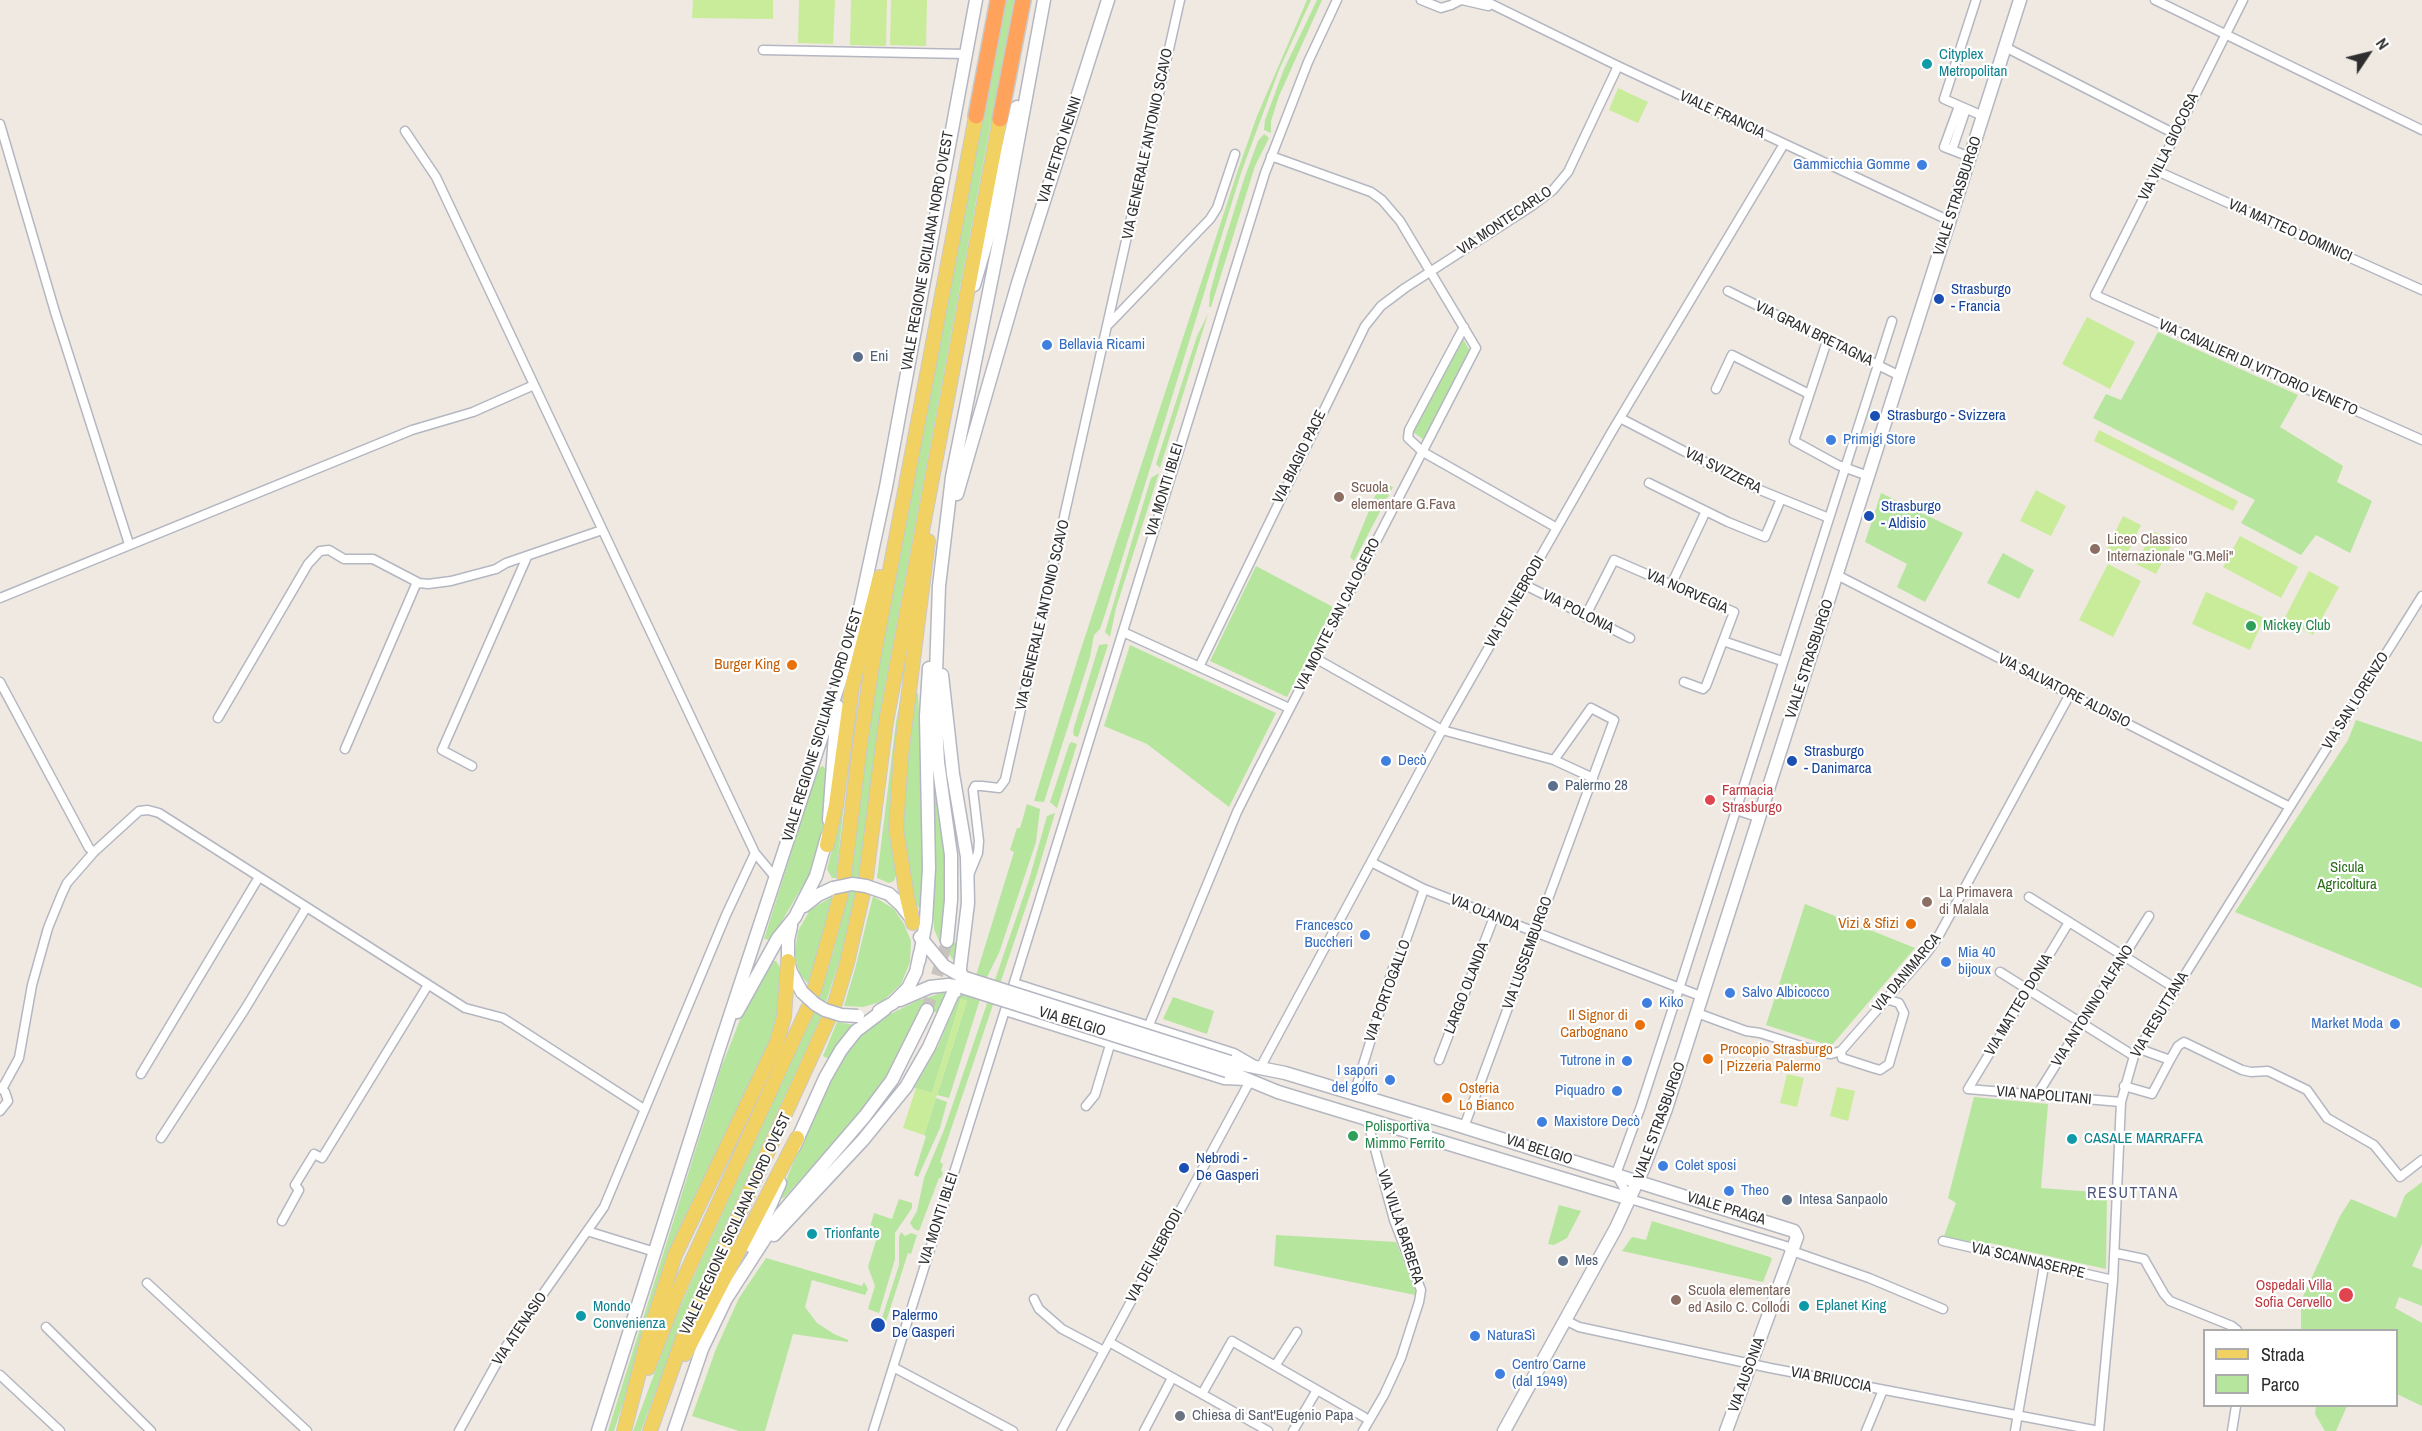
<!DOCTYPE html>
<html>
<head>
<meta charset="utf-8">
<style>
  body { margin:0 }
  #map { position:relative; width:2422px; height:1431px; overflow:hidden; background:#efe9e1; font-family:"Archivo Narrow",sans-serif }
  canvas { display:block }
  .legend { position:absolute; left:2203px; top:1329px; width:195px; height:78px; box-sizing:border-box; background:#fff; border:2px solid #ababab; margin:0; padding:8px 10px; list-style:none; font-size:18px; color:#2e2e2e }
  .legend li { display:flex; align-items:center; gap:12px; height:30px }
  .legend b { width:30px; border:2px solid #ababab }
  .north { position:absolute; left:2338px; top:24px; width:60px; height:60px; -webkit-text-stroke:4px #fff; paint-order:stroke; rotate:55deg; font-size:16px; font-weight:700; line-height:24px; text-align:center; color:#2e2e2e }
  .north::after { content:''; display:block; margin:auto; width:21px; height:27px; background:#2e2e2e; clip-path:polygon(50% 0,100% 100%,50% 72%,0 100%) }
</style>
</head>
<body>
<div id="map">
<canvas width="2422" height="1431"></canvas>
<ul class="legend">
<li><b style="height:8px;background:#f2d163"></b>Strada</li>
<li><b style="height:16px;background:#b6e59e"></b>Parco</li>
</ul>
<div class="north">N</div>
</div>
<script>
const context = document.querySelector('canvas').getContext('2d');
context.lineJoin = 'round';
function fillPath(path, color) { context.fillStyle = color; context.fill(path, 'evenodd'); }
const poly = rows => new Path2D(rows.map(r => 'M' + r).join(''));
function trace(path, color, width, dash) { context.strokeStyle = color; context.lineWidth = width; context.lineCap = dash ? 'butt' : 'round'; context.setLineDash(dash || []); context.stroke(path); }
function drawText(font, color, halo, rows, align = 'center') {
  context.font = font + ' "Archivo Narrow",sans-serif'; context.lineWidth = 4.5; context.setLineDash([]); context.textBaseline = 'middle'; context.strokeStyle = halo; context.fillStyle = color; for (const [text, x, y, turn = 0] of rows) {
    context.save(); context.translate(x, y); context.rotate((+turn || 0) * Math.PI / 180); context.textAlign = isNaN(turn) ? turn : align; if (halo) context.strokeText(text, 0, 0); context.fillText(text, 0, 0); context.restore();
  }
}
fillPath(poly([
  [1005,0,1014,0,882,701,860,876,842,953,821,1017,682,1321,641,1431,633,1431,675,1318,811,1017,834,950,851,876,876,678],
  [1307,0,1311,0,1279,70,1241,173,1107,608,1100,629,1094,635,1090,657,1044,802,1034,801,1079,655,1239,167,1257,116],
  [1317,0,1322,0,1279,96,1271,121,1271,133,1264,130,1265,120,1284,69],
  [1264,134,1269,138,1255,166,1211,307,1209,307,1210,293,1220,256,1244,179,1258,141],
  [1208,314,1181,401,1160,468,1156,464,1197,336],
  [2158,332,2298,395,2280,427,2343,466,2337,482,2372,501,2350,553,2316,535,2301,555,2241,523,2255,500,2093,418,2106,394,2121,400],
  [1463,339,1470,351,1424,440,1413,432],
  [1159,473,1116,608,1110,637,1105,632,1131,544,1151,478],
  [1385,484,1393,487,1354,561,1350,557,1375,496,1380,488],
  [1881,493,1963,533,1925,602,1897,587,1907,564,1865,542],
  [2003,553,2034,570,2019,599,1987,583],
  [1256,566,1333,607,1287,697,1210,661],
  [1106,644,1108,645,1078,737,1074,736,1073,731,1099,645],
  [1130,645,1276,713,1229,807,1147,744,1104,726],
  [903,686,891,815,891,840,896,875,894,881,889,883,877,878,896,722],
  [915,693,918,693,922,771,924,826,922,910,916,905,913,898,901,838,905,757],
  [2356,720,2422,742,2422,988,2235,912,2348,740],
  [1071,742,1077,744,1057,808,1050,802,1069,745],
  [823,766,826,770,824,833,813,868,771,940,764,939,818,768],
  [934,791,936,793,945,850,946,885,942,940,956,943,954,961,939,941,934,929],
  [844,803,836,878,832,878,827,869],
  [1027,804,1040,809,1036,842,999,953,987,977,949,1098,937,1095,967,1001,961,999,932,1093,914,1088,938,1046,958,999,961,994,970,995,1014,852,1010,850,1017,828,1020,828],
  [1055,813,1036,877,940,1162,943,1164,941,1171,943,1172,941,1178,939,1178,919,1231,914,1229,910,1223,917,1211,924,1178,944,1130,1029,880,1047,816],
  [833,896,817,958,808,984,800,974,796,961,795,951,798,931,810,910],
  [873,896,894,909,904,924,911,941,910,962,901,984,883,1001,863,1007,844,1006,855,969],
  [1805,904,1915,948,1831,1046,1766,1025],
  [772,961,776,961,782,971,780,1006,772,1040,675,1244,614,1431,608,1431,721,1068,743,1012],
  [945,992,938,1013,922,1007,895,1063,884,1080,852,1122,785,1197,777,1201,827,1084,848,1048,862,1033,888,1015,919,1000],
  [1173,997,1214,1011,1207,1034,1163,1019],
  [837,1022,855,1025,838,1044,829,1059,823,1056],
  [1974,1097,2048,1104,2041,1188,2107,1193,2106,1269,1990,1243,1987,1246,1944,1236,1956,1203,1948,1198],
  [936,1098,947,1102,940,1128,918,1177,914,1175,926,1136,924,1135],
  [2422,1182,2422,1244,2412,1266,2422,1270,2422,1306,2399,1297,2395,1308,2422,1323,2422,1406,2397,1394,2396,1330,2301,1330,2301,1301,2340,1216,2351,1199,2396,1218,2405,1195],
  [899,1199,912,1203,912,1208,895,1233,895,1259,879,1313,868,1309,875,1286,868,1267,878,1234,869,1231,874,1213,892,1219],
  [1559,1205,1581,1211,1567,1238,1554,1245,1548,1244],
  [1652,1221,1770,1257,1772,1259,1763,1282,1622,1251,1632,1237,1646,1240],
  [901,1232,905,1236,911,1233,917,1235,911,1254,908,1253,884,1328,875,1325,882,1318,899,1265,899,1237],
  [1276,1235,1396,1242,1415,1288,1415,1295,1274,1266],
  [766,1258,862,1286,864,1282,868,1289,865,1295,812,1280,805,1307,817,1323,834,1334,848,1340,848,1342,793,1334,765,1431,739,1431,692,1416,716,1349,739,1298],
  [2316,1406,2347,1406,2336,1431,2325,1431,2315,1414]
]), '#b6e59e');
fillPath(poly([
  [693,0,773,0,773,19,692,18],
  [799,0,835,0,833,44,798,43],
  [851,0,887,0,886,46,850,45],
  [891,0,927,0,926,46,890,45],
  [1618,88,1648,102,1638,123,1609,110],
  [2087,317,2135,342,2110,389,2062,364],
  [2099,430,2238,501,2233,511,2094,441],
  [2036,490,2066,506,2051,536,2020,521],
  [2123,516,2141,525,2125,558,2107,549],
  [2153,531,2173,542,2156,574,2136,564],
  [2240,536,2298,567,2281,598,2223,567],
  [2108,564,2141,581,2113,637,2079,620],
  [2309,571,2339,587,2313,635,2284,619],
  [2206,592,2264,618,2250,650,2192,624],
  [961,999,967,1001,924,1135,903,1128,916,1088,932,1093],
  [1787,1074,1804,1078,1797,1107,1780,1103],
  [1837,1087,1855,1091,1848,1121,1830,1116]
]), '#c9ec9a');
trace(poly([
  [927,1010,947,941]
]), '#c8c4bd', 12, [12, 6]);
const street = poly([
  [1421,0,1441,8,1451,5,1461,0],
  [1462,0,1488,6],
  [1483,0,1618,66,1950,221],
  [1976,0,1944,99,1983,116],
  [2155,0,2422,130],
  [2243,0,2095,295,2422,440],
  [2005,47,2175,134],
  [763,50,965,54],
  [1959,106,1944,147,1970,157],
  [0,124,55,312,129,544],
  [405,131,436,177,755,853,775,877],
  [1952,150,1966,109],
  [2157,171,2422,290],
  [1728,291,1900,376],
  [1892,321,1679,989,1641,1106,1616,1174,1630,1199,1786,1246,1792,1251,1869,1278,1943,1309],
  [1109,324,1210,219,1217,208,1235,154],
  [1464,327,1409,430,1408,438,1423,452,1557,528],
  [1827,341,1794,441,1838,465,1868,476],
  [1716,389,1732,355,1809,394],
  [1620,418,1755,488,1829,518],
  [1649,483,1728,522,1765,537,1781,499],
  [1837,575,2290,807],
  [1525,585,1630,638],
  [1671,585,1706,511],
  [0,598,412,430,473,412,534,385],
  [1585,617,1614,560,1734,612,1723,641,1782,661],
  [1123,632,1289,708],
  [1315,658,1442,730,1554,760,1591,708,1614,720,1464,1127],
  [1199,667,1365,326,1381,306,1405,288,1532,206,1553,190,1568,172,1618,66],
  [0,682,89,848,94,852],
  [1684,682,1703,689,1706,686,1723,641],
  [218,718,308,564,320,551,329,550,344,559,373,559,419,583,428,584,451,581,496,569,506,563,602,530],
  [345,749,417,582],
  [1554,760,1593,778],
  [472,766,442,750,527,557],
  [1736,810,1760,818],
  [1371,862,1424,889,1703,997],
  [969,875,978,853,979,841,973,790,975,786,982,786,999,788,1005,780,1180,0],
  [2029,897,2175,988],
  [2069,922,1968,1089,2121,1102],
  [2000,972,2134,1056],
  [1014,983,1234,1053,1260,1068,1448,719,1611,433,1784,144],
  [1013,986,1265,173,1308,62,1337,0],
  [1005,1011,1224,1080,1246,1081],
  [1697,1013,1746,1031,1760,1033,1823,1053,1831,1054,1841,1051,1926,954,1938,937,2070,694],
  [1149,1025,1237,812,1258,770,1476,348,1400,221,1382,200,1371,192,1271,156],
  [1841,1051,1842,1058,1873,1068,1880,1070,1889,1064,1904,1013,1899,1003,1889,1000,1884,1002],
  [1439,1060,1494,917],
  [2170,1060,2178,1046,2184,1042,2242,1070,2251,1072,2268,1071,2307,1090,2327,1118,2374,1145,2400,1177,2422,1160],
  [141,1074,259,877],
  [2124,1086,2152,1094,2170,1060,2137,1048],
  [0,1087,5,1092,8,1101,0,1111],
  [2,1089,19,1058,32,985,48,928,61,896,67,883,94,852,139,811,148,810,159,813,465,1008,503,1018,644,1109],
  [1354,1094,1393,968,1399,960,1424,889],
  [2037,1095,2149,916],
  [1086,1106,1095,1095,1110,1045],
  [161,1138,245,1009,306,908],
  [282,1221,299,1190,295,1185,314,1154,322,1158,428,985],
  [587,1231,655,1252],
  [1943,1241,2113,1280],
  [2115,1253,2144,1259,2164,1294,2170,1301,2232,1326,2237,1330],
  [147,1283,307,1431],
  [1034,1299,1039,1309,1062,1329,1104,1351],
  [1565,1320,1579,1327,1770,1368,2099,1431],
  [46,1327,151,1431],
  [1109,1342,1268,1431],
  [1275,1366,1297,1332],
  [893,1367,1013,1431],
  [0,1375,60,1431],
  [1202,1394,1232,1341,1364,1417],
  [459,1431,505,1348,604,1207,726,915,755,853],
  [873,1431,1006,1007],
  [1061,1431,1250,1081],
  [1144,1431,1172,1378],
  [1293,1431,1317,1390],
  [1363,1431,1384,1395,1401,1358,1419,1302,1421,1290,1394,1220,1367,1119],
  [1866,1431,1883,1390],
  [2015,1431,2044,1266],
  [2099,1431,2113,1280,2121,1102,2134,1056,2422,596],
  [2232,1431,2236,1406]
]);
const secondary = poly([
  [974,285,987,240,1017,107],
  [957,494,1018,283,1108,0],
  [942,675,953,774,967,857,968,903,960,968,960,973,965,978],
  [829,820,837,706],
  [889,894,901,905,912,919],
  [804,906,818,895,833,888],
  [791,926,788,940,788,961,791,972,802,992],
  [920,937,944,966,965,978],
  [947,941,951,900,951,855,938,762,935,702,939,586,952,477,1002,227,1044,0],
  [919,961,926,921,929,868,926,716,929,668],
  [900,1000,930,987,948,985,962,987],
  [879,1011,893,1003,908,988,916,972,920,953],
  [737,1012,778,938,795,917,816,876,827,837],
  [1230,1062,1285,1073,1454,1124,1794,1231,1797,1237,1792,1251,1726,1431],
  [1227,1071,1278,1092,1630,1199],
  [794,1147,825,1078,841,1050,856,1031,885,1009],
  [774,1235,863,1140,906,1087,929,1047,953,993,962,987],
  [752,1247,780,1183],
  [598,1431,718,1052,841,678,860,608,886,487,976,0],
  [674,1431,702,1349,726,1299,780,1215,865,1116,892,1080,927,1010],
  [1504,1431,1616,1228,1643,1169,1666,1109,2020,0]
]);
const primary = poly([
  [827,845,836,805,852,687,880,577],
  [844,876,860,745,872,665,976,116],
  [866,877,886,722,1000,119],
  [913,923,907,897,896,828,901,755,928,541],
  [814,991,841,894],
  [835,1003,847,963,863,893],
  [685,1354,797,1138],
  [648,1368,675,1298,808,1008],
  [624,1431,648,1338,675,1255,777,1042,784,1017,788,961],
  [650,1431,684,1335,828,1020]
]);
const highway = poly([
  [976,116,998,0],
  [1000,119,1023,0]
]);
trace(street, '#b4b7c1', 11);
trace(secondary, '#b4b7c1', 15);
trace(primary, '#c9c9c9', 16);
trace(highway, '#c9c9c9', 18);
trace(street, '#fff', 8);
trace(secondary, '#fff', 12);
trace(primary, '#f2d163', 14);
trace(highway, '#ffa35c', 15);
const secondaryBridge = poly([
  [833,888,852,884,866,886,889,894],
  [965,978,1230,1062],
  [962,987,1227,1071],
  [802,992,815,1004,825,1010,841,1015,858,1016]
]);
trace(secondaryBridge, '#b4b7c1', 15, []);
trace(secondaryBridge, '#fff', 12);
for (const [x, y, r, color] of [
  [1927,64,6,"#0f9aa8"],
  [1922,165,6,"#3f7fe0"],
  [1939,299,6,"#1a4fb4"],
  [1047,345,6,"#3f7fe0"],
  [858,357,6,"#5c6f8a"],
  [1875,416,6,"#1a4fb4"],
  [1831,440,6,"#3f7fe0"],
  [1339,497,6,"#8d6e63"],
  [1869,516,6,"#1a4fb4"],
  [2095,549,6,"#8d6e63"],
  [2251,626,6,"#2e9e5b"],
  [792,665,6,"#e8710a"],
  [1386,761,6,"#3f7fe0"],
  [1792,761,6,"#1a4fb4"],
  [1553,786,6,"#5c6f8a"],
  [1710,800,6,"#e0444e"],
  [1927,902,6,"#8d6e63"],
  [1911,924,6,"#e8710a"],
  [1365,935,6,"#3f7fe0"],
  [1946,962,6,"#3f7fe0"],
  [1730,993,6,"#3f7fe0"],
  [1647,1003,6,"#3f7fe0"],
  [2395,1024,6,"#3f7fe0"],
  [1640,1025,6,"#e8710a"],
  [1708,1059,6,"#e8710a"],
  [1627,1061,6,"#3f7fe0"],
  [1390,1080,6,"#3f7fe0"],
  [1617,1091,6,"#3f7fe0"],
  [1447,1098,6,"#e8710a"],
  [1542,1122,6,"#3f7fe0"],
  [1353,1136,6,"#2e9e5b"],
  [2072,1139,6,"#0f9aa8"],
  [1663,1166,6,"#3f7fe0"],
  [1184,1168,6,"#1a4fb4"],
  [1729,1191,6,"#3f7fe0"],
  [1787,1200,6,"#5c6f8a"],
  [812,1234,6,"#0f9aa8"],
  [1563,1261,6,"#5c6f8a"],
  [2346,1295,8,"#e0444e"],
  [1676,1300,6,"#8d6e63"],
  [1804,1306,6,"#0f9aa8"],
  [581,1316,6,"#0f9aa8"],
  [878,1325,8,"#1a4fb4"],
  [1475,1336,6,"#3f7fe0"],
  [1500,1374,6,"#3f7fe0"],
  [1180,1416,6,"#6b7280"]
]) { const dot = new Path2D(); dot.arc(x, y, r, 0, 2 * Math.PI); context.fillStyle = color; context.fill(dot); trace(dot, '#fff', 2); }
drawText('15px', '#0d838f', '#fff', [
  ["Cityplex",1939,55],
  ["Metropolitan",1939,72],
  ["CASALE MARRAFFA",2084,1139],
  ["Trionfante",824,1234],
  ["Eplanet King",1816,1306],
  ["Mondo",593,1307],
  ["Convenienza",593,1324]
], 'left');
drawText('15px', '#2e2e2e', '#fff', [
  ["VIALE FRANCIA",1722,115,25],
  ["VIA GENERALE ANTONIO SCAVO",1148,144,-78],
  ["VIA VILLA GIOCOSA",2169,147,-64],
  ["VIA PIETRO NENNI",1060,150,-72],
  ["VIALE STRASBURGO",1958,196,-72],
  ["VIA MONTECARLO",1505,221,-34],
  ["VIA MATTEO DOMINICI",2290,231,24],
  ["VIALE REGIONE SICILIANA NORD OVEST",928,251,-80],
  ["VIA GRAN BRETAGNA",1814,334,26],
  ["VIA CAVALIERI DI VITTORIO VENETO",2258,368,24],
  ["VIA BIAGIO PACE",1300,457,-64],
  ["VIA SVIZZERA",1723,471,27],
  ["VIA MONTI IBLEI",1165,490,-73],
  ["VIA NORVEGIA",1687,592,24],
  ["VIA DEI NEBRODI",1515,602,-60],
  ["VIA POLONIA",1578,612,27],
  ["VIA GENERALE ANTONIO SCAVO",1043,615,-77],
  ["VIA MONTE SAN CALOGERO",1338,615,-63],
  ["VIALE STRASBURGO",1810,659,-72],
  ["VIA SALVATORE ALDISIO",2064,691,27],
  ["VIA SAN LORENZO",2356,701,-58],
  ["VIALE REGIONE SICILIANA NORD OVEST",823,725,-73],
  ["VIA OLANDA",1485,913,22],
  ["VIA LUSSEMBURGO",1528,953,-70],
  ["VIA DANIMARCA",1907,973,-50],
  ["LARGO OLANDA",1467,988,-69],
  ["VIA PORTOGALLO",1388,991,-70],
  ["VIA MATTEO DONIA",2019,1005,-59],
  ["VIA ANTONINO ALFANO",2093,1006,-58],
  ["VIA RESUTTANA",2160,1015,-59],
  ["VIA BELGIO",1072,1022,17],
  ["VIA NAPOLITANI",2044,1096,5],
  ["VIALE STRASBURGO",1660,1121,-70],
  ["VIA BELGIO",1539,1150,18],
  ["VIALE PRAGA",1726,1209,17],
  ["VIA MONTI IBLEI",939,1219,-72],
  ["VIALE REGIONE SICILIANA NORD OVEST",736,1224,-65],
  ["VIA VILLA BARBERA",1400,1227,72],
  ["VIA DEI NEBRODI",1155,1256,-62],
  ["VIA SCANNASERPE",2028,1261,13],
  ["VIA ATENASIO",520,1329,-56],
  ["VIA AUSONIA",1747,1375,-70],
  ["VIA BRIUCCIA",1831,1380,11]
]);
drawText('15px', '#366cbe', '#fff', [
  ["Gammicchia Gomme",1910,165,"right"],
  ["Bellavia Ricami",1059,345],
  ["Primigi Store",1843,440],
  ["Decò",1398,761],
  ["Francesco",1353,926,"right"],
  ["Buccheri",1353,943,"right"],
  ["Mia 40",1958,953],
  ["bijoux",1958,970],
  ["Salvo Albicocco",1742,993],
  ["Kiko",1659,1003],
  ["Market Moda",2383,1024,"right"],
  ["Tutrone in",1615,1061,"right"],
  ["I sapori",1378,1071,"right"],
  ["del golfo",1378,1088,"right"],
  ["Piquadro",1605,1091,"right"],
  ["Maxistore Decò",1554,1122],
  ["Colet sposi",1675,1166],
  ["Theo",1741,1191],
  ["NaturaSì",1487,1336],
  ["Centro Carne",1512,1365],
  ["(dal 1949)",1512,1382]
], 'left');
drawText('15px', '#164399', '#fff', [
  ["Strasburgo",1951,290],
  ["- Francia",1951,307],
  ["Strasburgo - Svizzera",1887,416],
  ["Strasburgo",1881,507],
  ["- Aldisio",1881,524],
  ["Strasburgo",1804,752],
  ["- Danimarca",1804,769],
  ["Nebrodi -",1196,1159],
  ["De Gasperi",1196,1176],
  ["Palermo",892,1316],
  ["De Gasperi",892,1333]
], 'left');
drawText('15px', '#4e5e75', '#fff', [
  ["Eni",870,357],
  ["Palermo 28",1565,786],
  ["Intesa Sanpaolo",1799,1200],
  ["Mes",1575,1261]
], 'left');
drawText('15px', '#785e54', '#fff', [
  ["Scuola",1351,488],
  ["elementare G.Fava",1351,505],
  ["Liceo Classico",2107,540],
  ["Internazionale \"G.Meli\"",2107,557],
  ["La Primavera",1939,893],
  ["di Malala",1939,910],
  ["Scuola elementare",1688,1291],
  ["ed Asilo C. Collodi",1688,1308]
], 'left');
drawText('15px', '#27864d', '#fff', [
  ["Mickey Club",2263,626],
  ["Polisportiva",1365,1127],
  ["Mimmo Ferrito",1365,1144]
], 'left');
drawText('15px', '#c56008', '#fff', [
  ["Burger King",780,665],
  ["Vizi & Sfizi",1899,924],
  ["Il Signor di",1628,1016],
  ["Carbognano",1628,1033],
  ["Procopio Strasburgo",1720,1050,"left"],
  ["| Pizzeria Palermo",1720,1067,"left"],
  ["Osteria",1459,1089,"left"],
  ["Lo Bianco",1459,1106,"left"]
], 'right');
drawText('15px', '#be3a42', '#fff', [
  ["Farmacia",1722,791],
  ["Strasburgo",1722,808],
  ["Ospedali Villa",2332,1286,"right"],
  ["Sofia Cervello",2332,1303,"right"]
], 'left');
drawText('15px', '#2c6e1b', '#fff', [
  ["Sicula",2347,868],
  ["Agricoltura",2347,885]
]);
drawText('15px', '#5b616d', '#fff', [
  ["Chiesa di Sant'Eugenio Papa",1192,1416]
], 'left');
context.letterSpacing = '1.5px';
drawText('16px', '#4d5680', '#fff', [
  ["RESUTTANA",2133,1194]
]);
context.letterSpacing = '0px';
</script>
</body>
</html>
